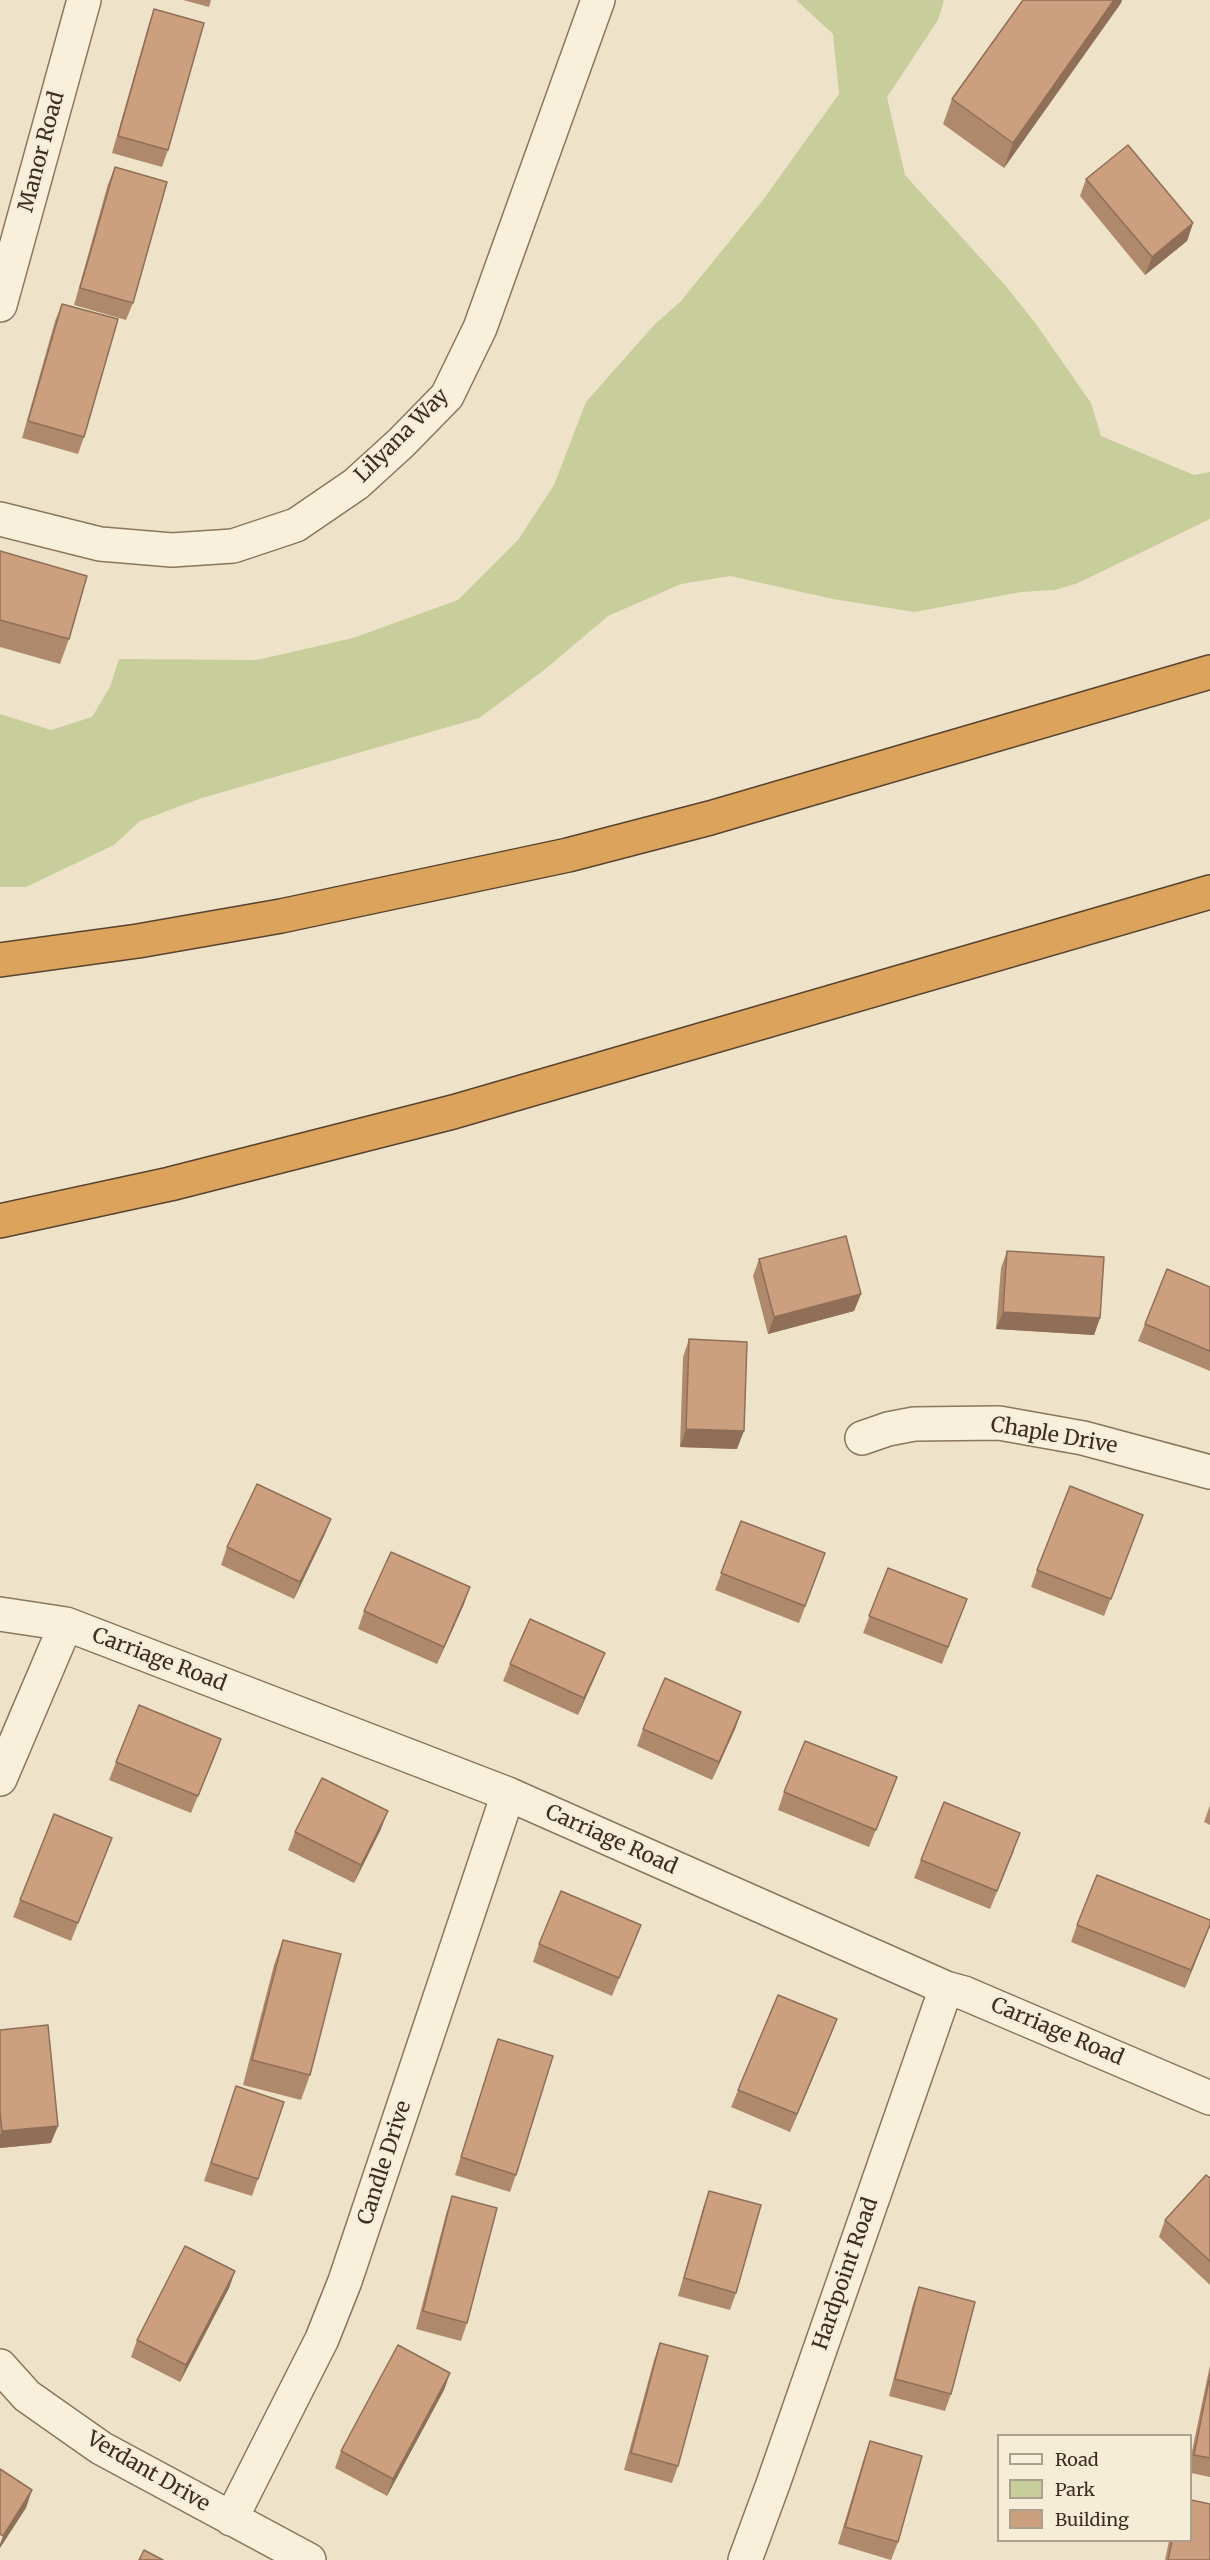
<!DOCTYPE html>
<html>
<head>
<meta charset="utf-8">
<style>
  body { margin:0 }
  #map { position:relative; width:1210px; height:2560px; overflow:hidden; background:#eee3c8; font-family:Merriweather,serif }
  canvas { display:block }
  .legend { position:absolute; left:997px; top:2434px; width:195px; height:108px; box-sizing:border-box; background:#f6edd7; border:2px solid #aba08e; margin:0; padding:8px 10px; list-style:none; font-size:18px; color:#3b2d20 }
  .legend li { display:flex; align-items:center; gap:12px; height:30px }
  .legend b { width:30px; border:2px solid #aba08e }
</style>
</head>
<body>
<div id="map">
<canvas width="1210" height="2560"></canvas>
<ul class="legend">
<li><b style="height:8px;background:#f9f0db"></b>Road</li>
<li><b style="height:16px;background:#c7cd9b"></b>Park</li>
<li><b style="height:16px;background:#cc9f7e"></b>Building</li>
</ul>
</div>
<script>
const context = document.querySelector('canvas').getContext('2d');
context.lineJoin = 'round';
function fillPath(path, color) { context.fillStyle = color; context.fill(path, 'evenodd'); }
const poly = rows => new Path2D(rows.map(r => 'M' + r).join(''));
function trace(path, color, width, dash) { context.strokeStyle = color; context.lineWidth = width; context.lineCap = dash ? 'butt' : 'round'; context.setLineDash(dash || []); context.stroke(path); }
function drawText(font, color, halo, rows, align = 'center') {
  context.font = font + ' Merriweather,serif'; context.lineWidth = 4.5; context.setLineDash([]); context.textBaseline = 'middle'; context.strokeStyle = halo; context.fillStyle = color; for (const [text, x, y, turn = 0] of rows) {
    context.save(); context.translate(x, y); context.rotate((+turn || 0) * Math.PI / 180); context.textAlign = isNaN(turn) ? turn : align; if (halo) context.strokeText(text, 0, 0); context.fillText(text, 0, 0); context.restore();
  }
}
fillPath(poly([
  [796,0,944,0,938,20,887,97,905,175,1005,285,1036,324,1091,403,1101,436,1194,475,1210,472,1210,519,1078,583,1055,590,1021,592,914,612,833,599,730,576,681,584,608,616,543,671,479,718,202,798,140,821,114,845,26,887,0,887,0,714,51,730,92,717,110,687,119,659,257,660,353,638,458,600,518,540,554,485,586,402,654,325,681,301,763,200,839,94,833,34]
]), '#c7cd9b');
const street = poly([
  [0,305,84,0],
  [0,519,100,544,172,550,233,546,296,525,356,484,401,443,447,396,480,328,598,0],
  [862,1438,888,1429,914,1424,999,1423,1083,1438,1210,1472],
  [0,1614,66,1624,508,1794,946,1988,964,1993,1210,2098],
  [0,1779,66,1624],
  [0,2366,27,2396,101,2448,309,2560],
  [231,2519,322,2339,345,2281,508,1794],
  [745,2560,773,2484,946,1988]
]);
const highway = poly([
  [0,960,138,941,281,916,568,855,710,818,1210,672],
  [0,1221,170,1184,453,1112,1210,892]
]);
trace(street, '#8a755d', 36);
trace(highway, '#584331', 36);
trace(street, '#f9f0db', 33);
trace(highway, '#dba35b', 33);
fillPath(poly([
  [183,0,211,0,209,7],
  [1121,3,1004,168,943,124,952,99],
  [154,9,168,150,162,167,112,153,148,27],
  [115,167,133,303,126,320,74,305,108,184],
  [1086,179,1193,223,1187,241,1145,275,1080,196],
  [62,304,84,437,78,454,22,438,55,321],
  [0,551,69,639,60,664,0,647],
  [1007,1251,1100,1318,1094,1335,996,1329,1001,1268],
  [759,1259,861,1294,854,1311,768,1334,753,1276],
  [1210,1287,1210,1371,1138,1341,1145,1324],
  [689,1339,737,1449,680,1447,683,1357],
  [1143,1515,1104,1616,1031,1587,1037,1570],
  [331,1519,324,1536,294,1599,221,1565,227,1547],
  [741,1521,825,1553,799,1623,715,1590],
  [888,1568,967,1599,942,1664,863,1633],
  [464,1604,437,1664,358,1629,364,1611],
  [510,1664,598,1670,578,1715,503,1681],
  [741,1712,735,1729,712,1780,637,1746,643,1729],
  [221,1739,191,1813,109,1780,116,1762],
  [897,1777,869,1847,778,1810,784,1792],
  [1210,1805,1210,1825,1204,1822],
  [381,1829,354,1883,288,1850,295,1832],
  [1014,1851,990,1909,914,1878,921,1860],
  [105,1855,71,1941,13,1917,20,1900],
  [641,1925,612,1996,533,1962,539,1944],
  [1077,1925,1210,1925,1185,1988,1071,1942],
  [283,1940,310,2075,301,2100,243,2085,274,1965],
  [837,2019,830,2037,790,2132,731,2107,738,2090],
  [0,2030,51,2143,0,2148],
  [498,2039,516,2175,510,2192,455,2175],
  [236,2086,258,2179,252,2196,204,2181],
  [1210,2178,1210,2285,1159,2237,1165,2220],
  [709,2191,736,2293,730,2310,678,2296,703,2208],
  [452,2196,467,2323,461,2341,416,2329,446,2214],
  [235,2271,229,2288,180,2382,131,2357,137,2340],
  [919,2287,951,2394,945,2411,889,2396,913,2304],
  [660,2343,678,2466,672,2483,624,2470,654,2360],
  [1210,2365,1210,2477,1191,2473,1191,2456],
  [450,2373,444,2390,387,2496,335,2468,341,2451],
  [870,2441,898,2542,891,2560,838,2544,864,2458],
  [1169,2541,1191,2541,1210,2560,1165,2560]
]), '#af896c');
fillPath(poly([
  [1114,0,1122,0,1121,3,1004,168,1013,143],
  [1193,223,1187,241,1145,275,1152,257],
  [861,1294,854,1311,768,1334,774,1317],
  [1003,1312,1100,1318,1094,1335,996,1329],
  [686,1429,744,1431,737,1449,680,1447],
  [331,1519,324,1536,294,1599,300,1582],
  [470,1587,464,1604,437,1664,444,1647],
  [605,1653,598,1670,578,1715,584,1698],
  [741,1712,735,1729,712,1780,719,1762],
  [221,1739,215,1756,191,1813,198,1796],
  [388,1811,381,1829,354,1883,361,1865],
  [1210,1925,1205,1938,1185,1988,1191,1970],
  [837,2019,830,2037,790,2132,797,2114],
  [58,2126,51,2143,0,2148,0,2135,2,2131],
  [235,2271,229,2288,180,2382,186,2365],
  [450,2373,444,2390,387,2496,393,2479],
  [32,2490,26,2508,0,2548,0,2544,3,2536]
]), '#8f6f58');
const building = poly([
  [1023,0,1114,0,1013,143,952,99,1023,0],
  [154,9,204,23,168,150,118,136,154,9],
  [1128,145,1193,223,1152,257,1086,179,1128,145],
  [115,167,167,182,133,303,80,288,115,167],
  [62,304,118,319,84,437,28,421,62,304],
  [0,551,87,576,69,639,0,620,0,551],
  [846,1236,861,1294,774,1317,759,1259,846,1236],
  [1007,1251,1104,1257,1100,1318,1003,1312,1007,1251],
  [1167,1269,1210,1287,1210,1351,1145,1324,1167,1269],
  [689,1339,747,1342,744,1431,686,1429,689,1339],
  [257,1484,331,1519,300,1582,227,1547,257,1484],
  [1070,1486,1143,1515,1111,1599,1037,1570,1070,1486],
  [741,1521,825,1553,805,1606,721,1573,741,1521],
  [391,1552,470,1587,444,1647,364,1611,391,1552],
  [888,1568,967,1599,948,1647,869,1616,888,1568],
  [530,1619,605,1653,584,1698,510,1664,530,1619],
  [665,1678,741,1712,719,1762,643,1729,665,1678],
  [139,1705,221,1739,198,1796,116,1762,139,1705],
  [805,1741,897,1777,876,1830,784,1792,805,1741],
  [322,1778,388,1811,361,1865,295,1832,322,1778],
  [944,1802,1020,1833,997,1891,921,1860,944,1802],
  [54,1814,112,1838,78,1923,20,1900,54,1814],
  [1097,1875,1210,1920,1210,1925,1191,1970,1077,1925,1097,1875],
  [561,1891,641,1925,619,1978,539,1944,561,1891],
  [283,1940,341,1954,310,2075,252,2060,283,1940],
  [778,1995,837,2019,797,2114,738,2090,778,1995],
  [48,2025,58,2126,2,2131,0,2112,0,2030,48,2025],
  [498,2039,553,2056,516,2175,461,2157,498,2039],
  [236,2086,284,2102,258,2179,211,2163,236,2086],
  [1206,2175,1210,2178,1210,2261,1165,2220,1206,2175],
  [709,2191,761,2205,736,2293,684,2278,709,2191],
  [452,2196,497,2208,467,2323,423,2311,452,2196],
  [185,2246,235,2271,186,2365,137,2340,185,2246],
  [919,2287,975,2302,951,2394,895,2379,919,2287],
  [660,2343,708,2356,678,2466,631,2453,660,2343],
  [398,2345,450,2373,393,2479,341,2451,398,2345],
  [1210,2375,1210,2458,1194,2455,1210,2375],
  [870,2441,922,2456,898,2542,845,2527,870,2441],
  [0,2469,32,2490,3,2536,0,2534,0,2469],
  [1191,2500,1210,2504,1210,2560,1168,2560,1172,2541,1191,2541,1191,2500],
  [144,2550,163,2560,139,2560,144,2550]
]);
fillPath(building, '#cc9f7e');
trace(building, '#8f6f58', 1.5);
drawText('21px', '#3b2d20', '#f6edd7', [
  ["Manor Road",42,152,-75],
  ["Lilyana Way",402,436,-45],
  ["Chaple Drive",1054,1436,10],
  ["Carriage Road",159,1660,21],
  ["Carriage Road",611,1840,24],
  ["Carriage Road",1057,2032,23],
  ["Candle Drive",385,2163,-72],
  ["Hardpoint Road",846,2274,-71],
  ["Verdant Drive",148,2472,30]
]);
</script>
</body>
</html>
